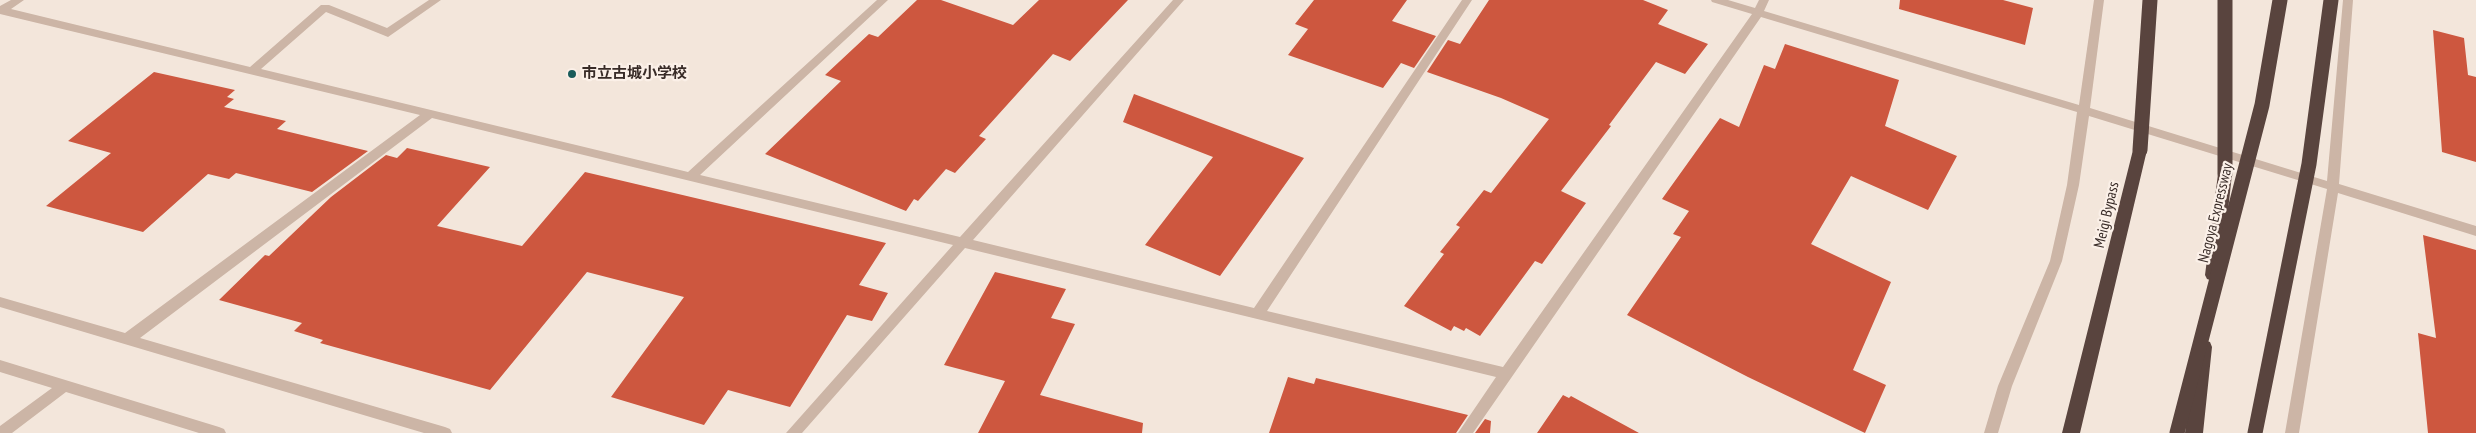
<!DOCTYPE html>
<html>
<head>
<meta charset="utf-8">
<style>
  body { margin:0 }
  canvas { display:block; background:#f3e6db }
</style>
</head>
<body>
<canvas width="2476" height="433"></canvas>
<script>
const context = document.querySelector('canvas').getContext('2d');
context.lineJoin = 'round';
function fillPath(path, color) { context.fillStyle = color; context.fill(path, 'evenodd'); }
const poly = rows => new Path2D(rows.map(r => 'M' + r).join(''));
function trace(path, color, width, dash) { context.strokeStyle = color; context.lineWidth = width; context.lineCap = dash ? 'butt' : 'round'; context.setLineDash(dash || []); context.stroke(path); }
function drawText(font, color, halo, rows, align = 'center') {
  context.font = font + ' "PT Sans Narrow","Noto Sans JP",sans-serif'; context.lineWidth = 4.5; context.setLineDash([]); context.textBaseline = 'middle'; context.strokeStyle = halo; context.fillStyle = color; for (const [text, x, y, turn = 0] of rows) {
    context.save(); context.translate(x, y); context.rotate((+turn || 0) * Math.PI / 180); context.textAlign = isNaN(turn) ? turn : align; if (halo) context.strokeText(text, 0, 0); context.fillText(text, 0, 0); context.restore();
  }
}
fillPath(poly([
  [917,0,941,0,1013,25,1039,0,1128,0,1070,61,1053,54,979,136,986,139,955,173,946,169,918,201,914,199,906,211,765,154,841,81,825,75,869,34,878,37],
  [1314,0,1407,0,1392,21,1436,36,1414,68,1401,63,1383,88,1288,55,1308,29,1295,24],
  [1489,0,1643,0,1668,10,1658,24,1708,44,1685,74,1656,62,1609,125,1611,126,1561,191,1586,203,1542,264,1535,261,1480,336,1466,328,1464,331,1454,326,1451,331,1404,306,1444,254,1440,252,1460,227,1456,225,1484,190,1491,193,1549,119,1501,98,1427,72,1448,40,1460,44],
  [1900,0,2003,0,2033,8,2025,45,1899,9],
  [2433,30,2464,38,2468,75,2476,77,2476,162,2442,152],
  [1785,44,1899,80,1885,126,1957,156,1928,210,1851,176,1811,244,1891,282,1853,370,1886,385,1865,433,1748,377,1627,315,1681,237,1673,234,1689,211,1662,199,1720,118,1739,127,1764,65,1775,69],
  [154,72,235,90,227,97,234,99,224,107,286,121,277,129,368,151,312,192,236,173,229,179,208,174,143,232,46,206,111,153,68,141],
  [1134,94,1304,158,1220,276,1145,245,1213,157,1123,122],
  [407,148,490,167,437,226,522,246,585,172,886,243,859,285,888,293,872,321,847,315,790,407,728,390,704,425,611,397,684,297,587,272,490,390,320,343,323,340,294,331,302,323,219,300,265,255,269,256,331,197,386,155,397,158],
  [2423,235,2476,250,2476,433,2428,433,2418,333,2436,338],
  [995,272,1066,289,1051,318,1075,324,1040,395,1143,423,1142,433,978,433,1005,381,944,365],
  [1288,377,1314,384,1316,378,1468,415,1456,433,1269,433],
  [1563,395,1569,398,1571,396,1639,433,1537,433],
  [1485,419,1491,421,1490,433,1475,433]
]), '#cd573f');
fillPath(poly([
  [11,0,24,0,11,9,250,67,321,5,329,5,387,28,429,0,441,0,388,37,326,12,261,69,688,172,877,0,888,0,700,175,960,237,1173,0,1184,0,973,240,1254,308,1462,0,1472,0,1267,311,1503,367,1752,14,1712,2,1711,0,1728,0,1755,8,1759,0,1769,0,1764,11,2079,105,2094,0,2104,0,2090,108,2327,181,2343,0,2353,0,2339,184,2476,226,2476,236,2338,193,2299,433,2285,433,2327,189,2089,116,2079,185,2062,261,2012,386,1998,433,1984,433,1998,386,2050,261,2067,185,2077,112,1761,17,1473,433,1458,433,1496,377,965,248,802,433,786,433,953,245,432,118,140,338,445,427,450,429,452,433,424,433,0,307,0,297,125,333,420,115,0,14,0,6,11,0],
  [0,360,219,427,224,429,226,433,199,433,66,392,12,433,0,433,0,426,52,388,0,372,0,360]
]), '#ccb5a6');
fillPath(poly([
  [2140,145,2147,150,2080,433,2062,433,2133,150,2140,145],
  [2225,169,2230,170,2232,174,2221,275,2219,279,2213,281,2207,279,2205,275,2218,174,2220,170,2225,169],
  [2204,340,2210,342,2212,347,2203,433,2185,433,2196,347,2198,342,2204,340]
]), '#59443e');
trace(poly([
  [2225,0,2225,174],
  [2140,150,2150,0],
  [2177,433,2262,105,2280,0],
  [2255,433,2309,164,2331,0]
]), '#59443e', 15);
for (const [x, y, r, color] of [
  [572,74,5,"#1a5c5b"]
]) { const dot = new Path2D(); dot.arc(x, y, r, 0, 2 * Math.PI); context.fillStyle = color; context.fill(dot); trace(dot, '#fbf0e8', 2); }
drawText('bold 15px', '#382b27', '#fbf0e8', [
  ["市立古城小学校",582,74]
], 'left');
drawText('15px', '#382b27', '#fbf0e8', [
  ["Nagoya Expressway",2216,213,-76],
  ["Meigi Bypass",2107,215,-77]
]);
</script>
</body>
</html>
